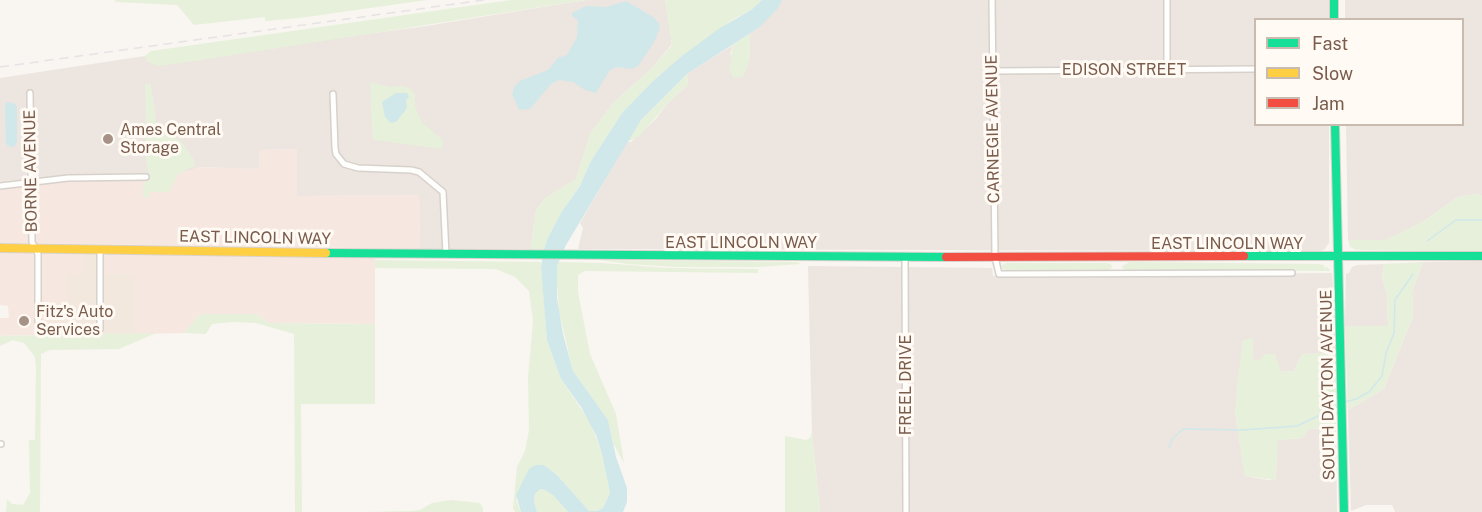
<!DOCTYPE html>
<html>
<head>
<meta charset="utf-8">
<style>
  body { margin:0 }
  #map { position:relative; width:1482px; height:512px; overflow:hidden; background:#f9f5f0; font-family:"Public Sans",sans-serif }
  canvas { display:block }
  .legend { position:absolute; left:1254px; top:18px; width:210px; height:108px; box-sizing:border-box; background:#fffaf3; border:2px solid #cabbb1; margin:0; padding:8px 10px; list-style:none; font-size:18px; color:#7a5c4d }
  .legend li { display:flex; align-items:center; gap:12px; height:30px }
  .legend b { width:30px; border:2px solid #cabbb1 }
</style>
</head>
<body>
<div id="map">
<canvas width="1482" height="512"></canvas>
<ul class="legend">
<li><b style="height:8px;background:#16e098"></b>Fast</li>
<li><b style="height:8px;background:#ffcf43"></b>Slow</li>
<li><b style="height:8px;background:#f24e42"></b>Jam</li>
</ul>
</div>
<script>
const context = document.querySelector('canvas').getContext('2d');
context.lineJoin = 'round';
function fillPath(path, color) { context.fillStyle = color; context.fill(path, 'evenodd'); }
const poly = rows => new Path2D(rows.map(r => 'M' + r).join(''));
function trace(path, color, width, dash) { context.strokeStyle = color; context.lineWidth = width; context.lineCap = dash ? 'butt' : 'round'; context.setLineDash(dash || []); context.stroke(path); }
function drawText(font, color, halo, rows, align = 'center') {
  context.font = font + ' "Public Sans",sans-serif'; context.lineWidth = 6; context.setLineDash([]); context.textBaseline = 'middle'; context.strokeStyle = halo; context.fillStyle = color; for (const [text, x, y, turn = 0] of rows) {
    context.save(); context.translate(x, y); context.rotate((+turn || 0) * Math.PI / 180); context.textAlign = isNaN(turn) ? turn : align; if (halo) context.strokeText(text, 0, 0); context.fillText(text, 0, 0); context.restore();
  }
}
fillPath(poly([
  [83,254,95,254,97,256,97,335,36,335,36,320,66,274,83,274],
  [102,274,135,274,135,334,103,334]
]), '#f2e8de');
fillPath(poly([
  [297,149,298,196,419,195,420,249,0,243,0,181,35,180,51,176,175,175,201,167,259,169,260,150],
  [0,253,30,253,35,255,36,335,0,336,0,318,9,318,8,306,0,305],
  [42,253,83,254,83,274,66,274,66,320,40,321,40,255],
  [106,254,375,258,375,324,268,323,257,314,200,314,184,333,135,334,135,274,102,274,102,257]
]), '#f6e8e1');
fillPath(poly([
  [586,0,665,0,672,44,652,68,614,102,590,134,576,179,544,199,536,211,530,249,420,249,419,195,297,196,297,149,260,150,259,169,201,167,175,175,52,176,35,180,0,181,0,78,145,56,148,62,420,27],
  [782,0,1329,0,1329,19,1256,20,1256,124,1329,125,1329,243,1324,250,1320,251,578,249,583,228,580,223,627,142,631,142,655,120,668,103,688,85,687,74,733,45,730,55,750,57,750,33,760,27],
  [1345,0,1482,0,1482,196,1477,194,1458,197,1421,223,1386,240,1348,240,1346,125,1462,124,1462,20,1345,19],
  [1482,261,1482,512,1395,512,1392,505,1366,505,1351,511,1348,410,1384,389,1413,316,1412,292,1423,262],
  [1384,264,1382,278,1387,294,1388,326,1345,326,1346,274,1349,273,1352,267,1357,265],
  [808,266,992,268,993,276,1332,273,1337,353,1302,354,1294,371,1281,372,1253,359,1243,340,1235,413,1245,476,1268,480,1276,479,1277,440,1303,438,1309,429,1336,428,1337,512,820,512,812,432]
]), '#ede5e0');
fillPath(poly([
  [115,0,427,0,299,18,265,21,265,17,194,25,177,5,116,2],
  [511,0,586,0,195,61,158,66,148,62,145,56,151,51],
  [665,0,762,0,751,10,732,20,651,83,622,113,591,161,583,181,562,211,544,249,530,249,536,211,544,199,576,179,590,134,614,102,652,68,672,45],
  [750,33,750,57,747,69,743,77,733,78,729,68,733,45],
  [687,74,688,85,668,103,640,136,627,142,641,120],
  [370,82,391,87,400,86,410,88,415,94,415,106,422,122,444,141,442,149,375,140,372,137],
  [145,84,151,84,157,128,160,134,173,136,181,141,195,161,194,166,178,174,169,192,149,192,149,198,146,198,143,195,143,189,144,183,150,179,146,161],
  [1477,194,1482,196,1482,252,1357,250,1350,247,1348,240,1386,240,1421,223,1458,197],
  [375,260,541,262,547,340,561,379,591,424,602,454,610,493,603,508,597,511,589,511,557,475,544,465,535,465,516,500,521,512,515,512,513,508,517,467,525,451,529,430,528,378,533,321,529,291,515,277,496,269,375,268],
  [600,260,797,262,800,264,759,267,676,267,628,264],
  [558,262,603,263,666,268,758,269,758,273,585,271,578,275,578,292,590,354,616,414,624,463,613,443,608,420,573,371,559,311,556,272],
  [1130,262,1319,264,1324,265,1325,270,1326,266,1331,271,1124,270,1122,266],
  [1423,262,1412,292,1413,316,1384,389,1348,410,1345,326,1388,326,1387,294,1382,278,1384,264],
  [1006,263,1107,263,1111,264,1112,267,1108,271,1007,272,1002,268,1002,265],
  [200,314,257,314,268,323,375,324,375,404,301,404,302,512,295,512,294,334,256,323,233,322,212,324,206,334,184,333],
  [156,333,119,349,50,350,41,354,40,512,6,512,7,499,12,504,23,505,30,493,29,440,35,440,36,367,35,357,24,343,13,340,0,346,0,336],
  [1253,338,1253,359,1258,361,1265,354,1275,354,1281,372,1294,371,1302,354,1337,353,1336,428,1309,429,1303,438,1278,440,1276,480,1245,476,1243,465,1235,413,1237,383,1243,340],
  [812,432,820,512,785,512,785,436,806,440,810,438],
  [539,489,545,490,554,496,568,512,537,512,534,502,535,494],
  [451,500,480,503,483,508,483,512,364,512,411,511,420,510,432,503]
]), '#e7f0db');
fillPath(poly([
  [762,0,782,0,778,8,760,27,687,74,641,120,566,245,557,266,557,298,563,334,573,371,608,420,616,457,627,488,627,502,623,512,568,512,554,496,545,490,540,489,535,494,534,502,537,512,521,512,516,495,529,469,535,465,544,465,557,475,589,511,597,511,603,508,610,493,602,454,596,435,581,407,561,379,547,340,541,268,543,252,548,238,562,211,580,186,591,161,622,113,651,83,682,56,720,28,751,10],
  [626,1,653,17,659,23,660,28,653,44,638,66,632,69,616,67,609,71,596,93,585,90,573,82,559,80,551,84,530,109,519,110,512,94,514,87,520,81,548,70,558,58,567,55,577,37,578,20,572,16,572,13,586,6,606,7],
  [396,93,407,93,409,97,406,100,407,107,404,112,396,122,391,123,385,117,382,102],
  [10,102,16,105,17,108,17,142,14,147,8,146,6,143,5,108,6,103]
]), '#d0e8ea');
trace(poly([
  [1427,241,1456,220,1482,220],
  [1345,402,1356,399,1369,392,1382,376,1386,353,1394,333,1395,300,1413,274],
  [1169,448,1172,439,1183,429,1242,430,1297,426,1339,406]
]), '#d0e8ea', 1.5);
const street = poly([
  [992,0,995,257,999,274,1292,273],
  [1167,0,1167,70],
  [993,71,1256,69],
  [30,93,32,242,38,254,38,321],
  [333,94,335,148,336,154,344,164,358,168,411,170,419,172,443,192,446,254],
  [0,186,68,178,146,177],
  [905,257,906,512],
  [100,329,100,249],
  [0,444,1,444]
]);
const fast = poly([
  [1334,0,1334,20],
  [1335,124,1344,512],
  [326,253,946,257],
  [1244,256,1482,256]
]);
const slow = poly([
  [0,248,326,253]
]);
const jam = poly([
  [946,257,1244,256]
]);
trace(street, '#d7d1cb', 8);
trace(fast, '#d9d2cb', 10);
trace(slow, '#d9d2cb', 10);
trace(jam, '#d9d2cb', 10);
trace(street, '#fefefd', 5);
trace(fast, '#16e098', 8);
trace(slow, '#ffcf43', 8);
trace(jam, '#f24e42', 8);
trace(poly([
  [0,67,484,0]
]), '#e6e3e7', 1.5, [9, 6]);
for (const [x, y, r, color] of [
  [108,139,6,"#a69286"],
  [24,321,6,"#a69286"]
]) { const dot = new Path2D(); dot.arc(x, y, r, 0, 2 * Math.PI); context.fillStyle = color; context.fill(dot); trace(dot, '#fffaf3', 2); }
drawText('16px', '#7a5c4d', '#fffaf3', [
  ["EDISON STREET",1124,70],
  ["CARNEGIE AVENUE",993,129,-91],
  ["BORNE AVENUE",31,171,-91],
  ["EAST LINCOLN WAY",255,238,1],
  ["EAST LINCOLN WAY",741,243],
  ["EAST LINCOLN WAY",1227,244],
  ["FREEL DRIVE",906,385,-90],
  ["SOUTH DAYTON AVENUE",1328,385,-91]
]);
drawText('16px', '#7a5c4d', '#fffaf3', [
  ["Ames Central",120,130],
  ["Storage",120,148],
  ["Fitz's Auto",36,312],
  ["Services",36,330]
], 'left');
</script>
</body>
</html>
